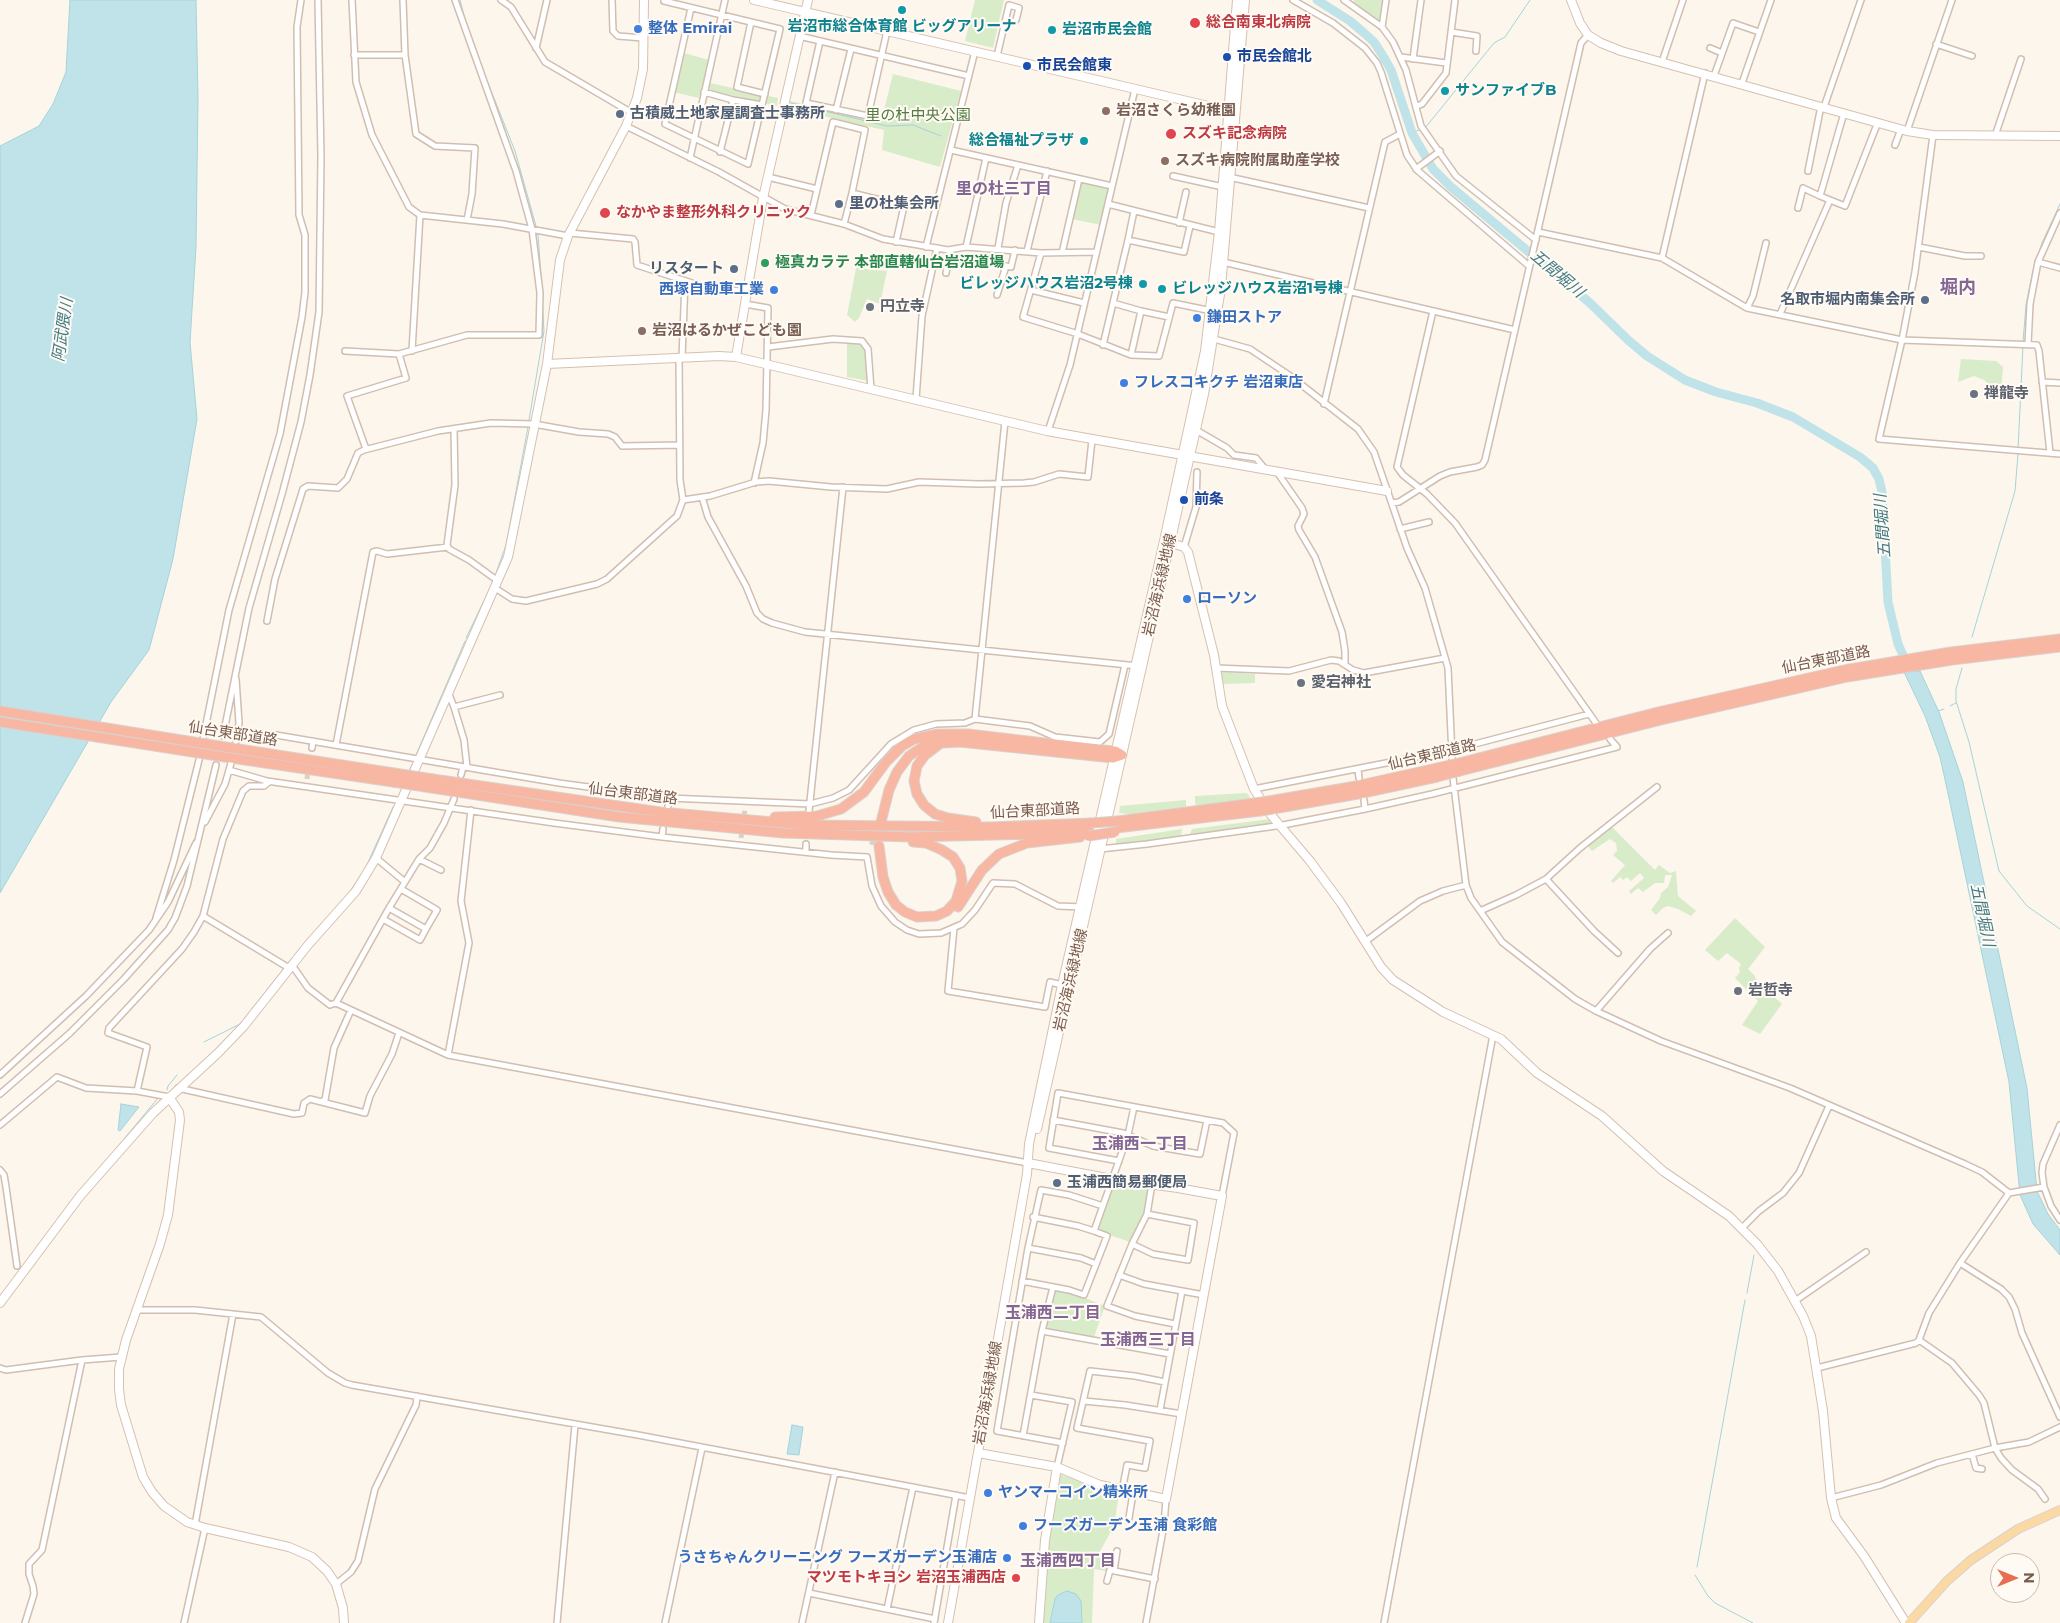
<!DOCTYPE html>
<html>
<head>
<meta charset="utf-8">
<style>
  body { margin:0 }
  #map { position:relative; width:2060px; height:1623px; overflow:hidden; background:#fdf6ec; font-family:Montserrat,sans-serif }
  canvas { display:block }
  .north { position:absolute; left:1990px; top:1553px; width:50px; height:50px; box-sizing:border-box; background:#fffaf3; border:1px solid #cabbb1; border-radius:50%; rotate:90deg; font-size:14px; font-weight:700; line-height:20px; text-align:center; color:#7a5c4d }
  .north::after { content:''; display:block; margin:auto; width:18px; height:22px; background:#e76f51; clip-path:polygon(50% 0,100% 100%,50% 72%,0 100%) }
</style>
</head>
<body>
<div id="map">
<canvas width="2060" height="1623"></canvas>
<div class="north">N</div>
</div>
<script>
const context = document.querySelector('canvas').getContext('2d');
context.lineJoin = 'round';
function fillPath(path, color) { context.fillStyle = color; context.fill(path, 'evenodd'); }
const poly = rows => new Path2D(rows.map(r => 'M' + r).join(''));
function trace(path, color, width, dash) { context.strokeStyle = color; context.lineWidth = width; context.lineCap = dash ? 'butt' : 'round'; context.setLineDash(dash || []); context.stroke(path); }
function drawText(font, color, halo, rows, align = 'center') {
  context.font = font + ' Montserrat,"Noto Sans JP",sans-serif'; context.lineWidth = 4; context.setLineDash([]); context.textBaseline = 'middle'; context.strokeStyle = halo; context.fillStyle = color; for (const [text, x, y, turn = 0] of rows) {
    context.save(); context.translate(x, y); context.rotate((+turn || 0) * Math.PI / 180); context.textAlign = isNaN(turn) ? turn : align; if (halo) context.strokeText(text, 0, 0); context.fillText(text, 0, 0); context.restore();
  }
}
fillPath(poly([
  [975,0,1004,0,993,48,965,41],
  [1354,0,1384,0,1381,24,1354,4],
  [684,53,709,60,699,98,673,92],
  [893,74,961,91,940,167,882,150,884,130,788,108,790,101,881,122],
  [710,83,778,98,777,106,710,91],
  [1081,181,1110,188,1101,225,1072,219],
  [856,268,887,271,880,304,867,299,859,318,855,322,847,315],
  [847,343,863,343,866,349,869,381,847,377],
  [1961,359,1996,361,2003,367,2001,393,1989,391,1989,385,1984,380,1974,376,1958,382],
  [1221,672,1255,674,1255,683,1223,684],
  [1246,793,1249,795,1250,800,1196,806,1195,802,1195,796],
  [1186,800,1186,810,1139,815,1119,813,1120,806],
  [1270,819,1270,824,1192,836,1190,834,1192,829],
  [1611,826,1655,870,1659,865,1670,873,1676,871,1678,896,1696,911,1691,916,1678,909,1668,906,1663,908,1656,915,1651,910,1660,898,1661,893,1668,887,1672,875,1665,875,1664,883,1655,883,1643,892,1638,888,1631,894,1629,891,1644,878,1640,873,1631,881,1627,877,1623,880,1620,877,1613,883,1611,881,1625,865,1613,855,1617,851,1616,843,1610,839,1592,851,1587,845],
  [1182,829,1181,837,1116,845,1116,839],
  [1735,918,1765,947,1748,969,1754,975,1757,981,1782,1004,1760,1034,1742,1025,1758,1001,1735,978,1740,972,1739,968,1741,964,1727,953,1718,961,1705,950],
  [1116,1184,1147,1188,1149,1192,1144,1215,1130,1242,1098,1231,1097,1227,1112,1186],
  [1057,1290,1073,1293,1105,1306,1094,1337,1047,1329,1045,1325,1054,1292],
  [1059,1474,1119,1494,1114,1526,1099,1553,1109,1556,1106,1571,1094,1569,1092,1623,1041,1623,1047,1540]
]), '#d8ecc9');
const water = poly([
  [70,0,196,0,198,98,196,247,190,342,197,419,173,559,149,650,111,702,0,893,0,146,39,126,53,104,66,72,70,0],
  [1920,671,1939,712,1963,782,2027,1088,2037,1191,2048,1214,2060,1230,2060,1255,2033,1224,2020,1195,2009,1082,1949,798,1940,757,1925,716,1904,672,1920,671],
  [121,1104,139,1107,120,1131,118,1130,121,1104],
  [792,1425,803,1427,799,1455,787,1454,792,1425],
  [1067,1591,1076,1594,1081,1601,1082,1623,1050,1623,1055,1599,1058,1595,1067,1591]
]);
fillPath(water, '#bfe3e8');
trace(water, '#a5d3da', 1);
trace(poly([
  [460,0,468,31],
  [480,63,515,151,536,226],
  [791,103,887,126,913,125,941,136],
  [1425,128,1494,43,1505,37,1530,0],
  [1412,133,1419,130],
  [538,234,542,290],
  [2023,342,2026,305,2032,275,2042,243,2060,204],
  [529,420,544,331,542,299],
  [2018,450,2023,346],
  [495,576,506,545,528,427],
  [1972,637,2015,491,2018,454],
  [466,638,493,582],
  [1962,668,1956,689,1956,701,1969,742,1999,871,2027,906,2060,929],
  [1950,706,1956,703],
  [1938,711,1944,709],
  [416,755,465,641],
  [409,771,413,763],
  [399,795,403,786],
  [309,938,346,897,365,869,393,807],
  [287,964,302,947],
  [204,1042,240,1024,284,968],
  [167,1090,168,1086,177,1075],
  [109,1157,158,1098],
  [34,1251,55,1223],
  [1747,1293,1754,1255],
  [1697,1567,1745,1300],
  [1695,1575,1708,1596,1715,1603,1753,1623]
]), '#a5d3da', 1);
trace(poly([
  [1317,0,1350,21,1363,32,1374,42,1383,56,1391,70,1412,133,1433,169,1451,187,1590,303,1628,340,1647,356,1685,380,1716,392,1757,403,1793,417,1860,457,1873,468,1879,479,1882,492,1888,602,1898,644,1908,666]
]), '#bfe3e8', 9);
trace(poly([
  [307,779,308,769],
  [741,838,745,809]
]), '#dcd0c4', 5, [5, 2.5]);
trace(poly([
  [874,845,876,822]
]), '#dcd0c4', 9, [9, 4.5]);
const street = poly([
  [352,0,356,82,372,135,409,207,420,215,503,224,568,236],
  [403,0,405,55,416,134,435,146,475,148,472,194,467,220],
  [501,0,511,7,545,62,632,113],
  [612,0,613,31,618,36,643,38],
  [1293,0,1333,23,1365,48,1377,63,1381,72,1407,155,1417,170,1529,266],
  [1344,0,1382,27,1393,42,1406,70,1421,126,1456,176,1536,240],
  [664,1,780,29,748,164,665,124,691,8],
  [751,22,737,87,765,94],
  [1382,27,1386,0],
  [1451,32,1477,36,1476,51],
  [799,36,969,76],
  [820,41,806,103,868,116,887,31],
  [1936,44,1972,56],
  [536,48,547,0],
  [1710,48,1722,53],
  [354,55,405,55],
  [997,56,1009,5,1019,8,1016,20,1004,26],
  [1401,57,1446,63],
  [1413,59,1421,0],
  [1662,62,1683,0],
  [1714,76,1733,23,1759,32],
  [1742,83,1771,0],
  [704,92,733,100],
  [1417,106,1422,104,1446,73,1455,0],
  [1824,107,1861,0],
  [836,110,851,49],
  [1844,113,1820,196,1845,206,1878,122],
  [626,126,719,172,785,209,844,224,883,239,948,250,966,247,1041,253,1096,252],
  [1907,131,1952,0],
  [1933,135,1915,272,1902,340,1879,439,2060,454],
  [1995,136,2021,59],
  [1895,145,1901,129],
  [951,150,1112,186],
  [720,152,733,100,762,105],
  [690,158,725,0],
  [1416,169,1440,151],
  [1808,171,1821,106],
  [1173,176,1223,187],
  [768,177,817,189],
  [1229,177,1369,208],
  [1108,204,1219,232],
  [1798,208,1803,188,1820,196],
  [811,215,833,122,865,130,852,193],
  [1179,223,1186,192],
  [844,224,852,193,904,206,896,242],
  [1538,232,1662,258,1747,308,1902,340,2037,345,2039,351,2050,453],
  [570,233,633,239,635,242,637,265,701,286,747,292],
  [1128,240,1134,211],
  [926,247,975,51],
  [966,247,986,158],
  [1919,247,1965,256,1981,256],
  [998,248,1006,203,1018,165],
  [1027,251,1047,171],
  [1041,253,1023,317,1078,334,1131,355,1159,356,1173,303,1212,311],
  [1062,253,1079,179],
  [1662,258,1705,73],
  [1223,262,1515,330],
  [2038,262,2060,268],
  [946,273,950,250],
  [1031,290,1084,303],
  [997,295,1006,266,1011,267,1015,250],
  [1113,303,1141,311],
  [745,304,768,308,766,410,763,443,754,483],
  [1747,308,1753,296,1766,243],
  [1433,311,1397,467,1403,475,1427,494,1455,523,1596,723],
  [1780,314,1830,200],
  [1214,339,1250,349,1289,375,1358,429,1374,452,1407,548,1425,588,1448,668,1453,778,1466,885,1471,898,1502,942,1575,999,1596,1011,1661,1041,1790,1088,1965,1164,1982,1172,2009,1193],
  [2028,344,2030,304,2038,262,2060,213],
  [1103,345,1128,240,1184,252,1190,226],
  [768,347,833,339,862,341,868,349,871,389],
  [345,351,399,354,467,335,539,335,540,293,532,229,516,171,455,0],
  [412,351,420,215],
  [1131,355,1141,311,1169,317],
  [682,358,685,281],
  [2042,382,2060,383],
  [916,399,922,316,937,248],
  [1324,404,1385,142,1400,134],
  [454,429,455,485,447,545,449,549,469,560,498,581],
  [1196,430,1227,448,1234,455,1256,458,1266,470],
  [1048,431,1070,365,1135,89],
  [366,449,347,396,406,378,399,354],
  [1277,472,1302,508,1304,514,1298,526,1299,530,1315,557,1342,632,1345,651,1345,664],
  [702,497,708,517,746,586,757,613,763,619,772,623,805,632,1138,666],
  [683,500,710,496,756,482,769,481,831,487,887,489,919,482,978,484,1024,483,1034,482,1059,474,1088,477,1092,440],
  [1392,503,1399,502,1440,476,1450,472,1477,467,1482,465,1485,460,1581,43,1588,35],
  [1400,529,1429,522],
  [1184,547,1196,507,1197,472],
  [495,588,512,599,526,601,597,584,607,579,677,516,683,500,680,480,679,358],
  [267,621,275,579,303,489,308,486,338,488,347,479,358,453,364,450,438,431,491,423,534,424,579,432,608,434,615,437,622,446,680,445],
  [1216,668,1289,671,1331,660,1339,661,1353,670,1364,673,1445,658],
  [448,692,454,707],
  [975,719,1005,421],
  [237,734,276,735,559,783,669,798,810,804,833,798,849,790,891,744,914,730,936,724,965,723,975,719,1030,726,1055,737,1100,742,1109,734,1125,665],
  [223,736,249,608,282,494,301,422,310,375,319,312,321,156,318,0],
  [236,741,239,723,236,679],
  [202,744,229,610,280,434,302,317,305,292,305,235,299,215,297,27,301,0],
  [336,745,373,552,377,551,387,554,448,547],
  [312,748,313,741],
  [467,767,464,740,454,707,500,695],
  [1358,769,1359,778],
  [229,770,267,781,554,823,662,837,831,855,867,857,872,886,881,906,895,922,907,930,919,934,941,933,962,924,975,910,993,883,1015,884,1058,906,1083,907],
  [461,775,463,767],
  [1254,789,1452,750,1589,714],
  [1364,800,1365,809],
  [668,806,669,798],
  [809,811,843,487],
  [205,822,225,784,231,763],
  [662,837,663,829],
  [1100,849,1147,844,1283,825,1365,809,1432,794,1617,747,1610,739],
  [806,852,806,844],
  [376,858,405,882],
  [419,859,441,870],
  [1546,879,1594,931,1618,953],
  [389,908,426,929],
  [1480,911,1516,895,1546,879,1580,848,1657,787],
  [203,916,289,968],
  [156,918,174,860,201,752],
  [383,919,420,940,426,929,437,910,401,889],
  [954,928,948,991,1045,1007,1050,982,1062,985],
  [1366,941,1420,901,1443,891,1466,885],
  [292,965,308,988,330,1005,336,1003,448,1055,1028,1163],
  [336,1003,389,908,419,859,430,848,444,823,454,799],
  [1596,1011,1650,949,1668,933],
  [448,1055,469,943,461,901,471,810],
  [0,1075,86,996,149,930,168,902,196,843],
  [178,1088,294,1114,302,1113,304,1103,310,1099,365,1113,370,1096,392,1054,399,1033],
  [137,1091,147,1047,111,1034,108,1033,109,1028,182,949,194,932,203,916,223,839,243,791,249,786,264,786,269,782],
  [0,1094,70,1033,123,980,168,930,175,918,187,886,216,765],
  [322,1101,325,1100,334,1048,351,1010],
  [1053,1120,1123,1133,1153,1146,1200,1154,1207,1120],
  [0,1125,57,1077,86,1088,137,1091,169,1097],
  [2060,1125,2043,1164,2042,1173,2044,1187,2051,1206,2060,1220],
  [1119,1161,1049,1148,1058,1093,1223,1123,1234,1133,1222,1196],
  [0,1170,4,1175,6,1187,17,1266],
  [1152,1184,1147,1214,1132,1244,1107,1306,1135,1316,1175,1324],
  [2044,1187,2009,1193,1960,1263,2001,1289,2009,1297,2015,1309,2022,1333,2060,1417],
  [1033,1217,1078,1226,1094,1231],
  [1742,1228,1759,1211,1783,1193,1799,1173,1829,1106],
  [1132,1244,1153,1254,1188,1260,1194,1223,1147,1214],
  [1028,1248,1081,1258,1096,1264],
  [1119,1275,1144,1284,1204,1295],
  [1022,1281,1069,1290,1084,1295,1107,1236,1094,1231,1128,1135,1134,1107],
  [1795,1301,1866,1252],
  [137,1310,195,1310,261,1317,328,1373,345,1383,352,1385,638,1435,970,1498],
  [1042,1331,1170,1354],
  [1919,1340,1952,1363,1979,1395,1984,1403,1995,1448,2001,1458,2012,1470,2038,1489,2045,1499],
  [0,1368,6,1370,82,1360,121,1357],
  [1817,1368,1916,1343,1919,1340,1929,1313,1960,1263],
  [1031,1395,1072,1402,1057,1467],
  [1084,1401,1125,1405,1182,1414],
  [1160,1410,1182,1291],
  [1023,1436,1042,1331,1053,1287],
  [1063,1443,997,1431,1028,1248,1041,1190,1069,1195,1103,1206],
  [1972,1454,1976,1468,1982,1469],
  [1122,1491,1127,1465,1145,1468,1150,1441,1077,1428,1090,1371,1135,1376,1165,1382],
  [1831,1498,1881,1485,1937,1463,1995,1448,2029,1442,2060,1427],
  [1129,1518,1133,1493],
  [195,1525,233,1314],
  [1114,1571,1117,1551],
  [1107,1581,1110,1570,1155,1579],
  [336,1584,351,1572,358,1561,375,1489,416,1405,417,1396],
  [809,1593,935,1619],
  [887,1609,913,1487],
  [25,1623,34,1594,33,1586,29,1574,29,1564,42,1550,82,1360],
  [184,1623,205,1528],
  [557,1623,575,1425],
  [665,1623,702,1448],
  [802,1623,835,1472],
  [934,1623,956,1495],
  [1146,1623,1164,1525,1166,1499],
  [1384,1623,1493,1035]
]);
const secondary = poly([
  [754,0,1217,108,1233,107],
  [1571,0,1580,23,1588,35,1601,43,1621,51,1907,131,1933,135,2060,136],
  [736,357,763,198,808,0],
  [547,364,719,356,736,357,1047,431,1387,491],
  [1164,541,1184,547,1188,552,1214,655,1222,706,1254,789,1271,815,1310,861,1341,903,1381,967,1393,980,1443,1012,1501,1039,1537,1073,1602,1116,1663,1171,1729,1216,1757,1244,1778,1271,1803,1316,1811,1336,1823,1411,1831,1498,1836,1518,1864,1556,1906,1623],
  [169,1097,179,1112,180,1120,168,1215,160,1244,126,1340,119,1369,119,1389,121,1405,143,1477,152,1492,164,1506,187,1522,205,1528,289,1547,312,1557,327,1571,336,1584,343,1608,344,1623],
  [1037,1129,1204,394,1221,288,1245,0],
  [0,1303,80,1196,153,1113,218,1053,244,1026,308,945,356,891,376,858,508,557,547,364,560,260,568,236,626,126,637,98,643,69,644,0],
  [978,1453,1057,1467,1100,1485,1166,1499,1222,1196,1178,1188,1112,1179,1028,1163],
  [948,1623,1027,1174,1029,1144,1062,985,1164,541,1205,351,1219,232,1237,0],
  [1039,1623,1045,1540,1057,1467]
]);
const primary = poly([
  [1909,1623,1947,1581,1971,1560,2018,1529,2060,1510]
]);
const highway = poly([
  [941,743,925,755,917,766,914,781,917,794,924,805,935,814,948,818,976,822],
  [219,746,394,773],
  [218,756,393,782],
  [1459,763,1658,712,1844,670,1951,652,2060,639],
  [1460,771,1661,720,1847,677,1952,660,2060,647],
  [433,779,660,812,807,825,991,827,1091,823],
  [432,788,619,817,783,833,911,837,1036,834,1090,831],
  [1269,801,1356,786,1437,768],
  [1273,809,1358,794,1437,777],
  [775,817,817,816,841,809,864,792,886,762,902,746,914,739,937,734,968,734,1104,750,1115,751,1122,755],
  [1118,821,1255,803],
  [881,822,889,790,897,772,909,756,927,744,960,742,1113,758,1122,755],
  [1116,828,1260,811],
  [879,846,883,877,888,892,896,905,905,912,917,917,936,916,947,911,956,901,962,881,960,868,953,857,942,850,926,843,913,842],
  [958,907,982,870,999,854,1027,843,1080,837]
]);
trace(street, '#d1beb0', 8);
trace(secondary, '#d6c0b0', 10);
trace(primary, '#dad1cd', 10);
trace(highway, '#dad1cd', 11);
trace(street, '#fff', 5);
trace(secondary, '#fff', 8);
trace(primary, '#fbd9a5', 8);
trace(highway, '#f7b7a3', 9);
const highwayBridge = poly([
  [0,711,219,746],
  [0,722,218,756],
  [1437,768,1459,763],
  [394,773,433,779],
  [1437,777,1460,771],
  [393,782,432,788],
  [1255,803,1269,801],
  [1260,811,1273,809],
  [1091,823,1118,821],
  [1088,836,1115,832]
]);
trace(highwayBridge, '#dad1cd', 11, []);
trace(highwayBridge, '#f7b7a3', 9);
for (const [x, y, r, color] of [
  [902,10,5,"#0f9aa8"],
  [1195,23,6,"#e0444e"],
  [638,29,5,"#3f7fe0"],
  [1052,30,5,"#0f9aa8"],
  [1227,57,5,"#1a4fb4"],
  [1027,66,5,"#1a4fb4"],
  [1445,91,5,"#0f9aa8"],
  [1106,111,5,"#8d6e63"],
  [620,114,5,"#5c6f8a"],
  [1171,134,6,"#e0444e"],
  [1084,141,5,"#0f9aa8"],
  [1165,161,5,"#8d6e63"],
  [839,204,5,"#5c6f8a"],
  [605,213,6,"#e0444e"],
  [765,263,5,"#2e9e5b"],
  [734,269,5,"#5c6f8a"],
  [1143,284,5,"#0f9aa8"],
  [1162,289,5,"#0f9aa8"],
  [774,290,5,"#3f7fe0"],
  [1925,300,5,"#5c6f8a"],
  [870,307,5,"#6b7280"],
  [1197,318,5,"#3f7fe0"],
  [642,331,5,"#8d6e63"],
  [1124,383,5,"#3f7fe0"],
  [1974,394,5,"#6b7280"],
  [1184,500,5,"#1a4fb4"],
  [1187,599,5,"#3f7fe0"],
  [1301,683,5,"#6b7280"],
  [1738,991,5,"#6b7280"],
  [1057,1183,5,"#5c6f8a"],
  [988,1493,5,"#3f7fe0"],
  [1023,1526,5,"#3f7fe0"],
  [1007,1558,5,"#3f7fe0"],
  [1016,1578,5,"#e0444e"]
]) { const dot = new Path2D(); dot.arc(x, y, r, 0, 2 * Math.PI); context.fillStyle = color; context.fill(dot); trace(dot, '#fffaf3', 2); }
drawText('bold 15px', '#be3a42', '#fffaf3', [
  ["総合南東北病院",1206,23],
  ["スズキ記念病院",1182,134],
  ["なかやま整形外科クリニック",616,213],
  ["マツモトキヨシ 岩沼玉浦西店",1006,1578,"right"]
], 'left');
drawText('bold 15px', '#0d838f', '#fffaf3', [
  ["岩沼市総合体育館 ビッグアリーナ",902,27,"center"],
  ["岩沼市民会館",1062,30],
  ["サンファイブB",1455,91],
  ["総合福祉プラザ",1074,141,"right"],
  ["ビレッジハウス岩沼2号棟",1133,284,"right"],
  ["ビレッジハウス岩沼1号棟",1172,289]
], 'left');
drawText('bold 15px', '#366cbe', '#fffaf3', [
  ["整体 Emirai",648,29],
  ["西塚自動車工業",764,290,"right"],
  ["鎌田ストア",1207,318],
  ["フレスコキクチ 岩沼東店",1134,383],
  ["ローソン",1197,599],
  ["ヤンマーコイン精米所",998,1493],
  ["フーズガーデン玉浦 食彩館",1033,1526],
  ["うさちゃんクリーニング フーズガーデン玉浦店",997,1558,"right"]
], 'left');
drawText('bold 15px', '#164399', '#fffaf3', [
  ["市民会館北",1237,57],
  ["市民会館東",1037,66],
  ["前条",1194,500]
], 'left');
drawText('bold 15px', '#785e54', '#fffaf3', [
  ["岩沼さくら幼稚園",1116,111],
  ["スズキ病院附属助産学校",1175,161],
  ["岩沼はるかぜこども園",652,331]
], 'left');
drawText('bold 15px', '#4e5e75', '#fffaf3', [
  ["古積威土地家屋調査士事務所",630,114],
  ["里の杜集会所",849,204],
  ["リスタート",724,269,"right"],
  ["名取市堀内南集会所",1915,300,"right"],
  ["玉浦西簡易郵便局",1067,1183]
], 'left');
drawText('15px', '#537a41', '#fffaf3', [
  ["里の杜中央公園",918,116]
]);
drawText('bold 15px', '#27864d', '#fffaf3', [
  ["極真カラテ 本部直轄仙台岩沼道場",775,263]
], 'left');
drawText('bold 15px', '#5b616d', '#fffaf3', [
  ["円立寺",880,307],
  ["禅龍寺",1984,394],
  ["愛宕神社",1311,683],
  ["岩哲寺",1748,991]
], 'left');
drawText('15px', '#7a5c4d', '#fffaf3', [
  ["岩沼海浜緑地線",1160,585,-77],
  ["仙台東部道路",1826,660,-11],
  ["仙台東部道路",233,734,9],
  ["仙台東部道路",1432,755,-13],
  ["仙台東部道路",633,794,7],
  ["仙台東部道路",1035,811,-3],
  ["岩沼海浜緑地線",1071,980,-77],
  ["岩沼海浜緑地線",988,1393,-80]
]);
drawText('bold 16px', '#846695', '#fffaf3', [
  ["里の杜三丁目",1004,189],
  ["玉浦西一丁目",1140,1144],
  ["玉浦西二丁目",1053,1313],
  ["玉浦西三丁目",1148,1340],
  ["玉浦西四丁目",1068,1561]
]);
drawText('italic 16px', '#437c86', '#fffaf3', [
  ["五間堀川",1557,274,40],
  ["阿武隈川",63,330,-82],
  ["五間堀川",1883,526,-94],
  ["五間堀川",1982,915,78]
]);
drawText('bold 18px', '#846695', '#fffaf3', [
  ["堀内",1958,288]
]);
</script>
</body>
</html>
